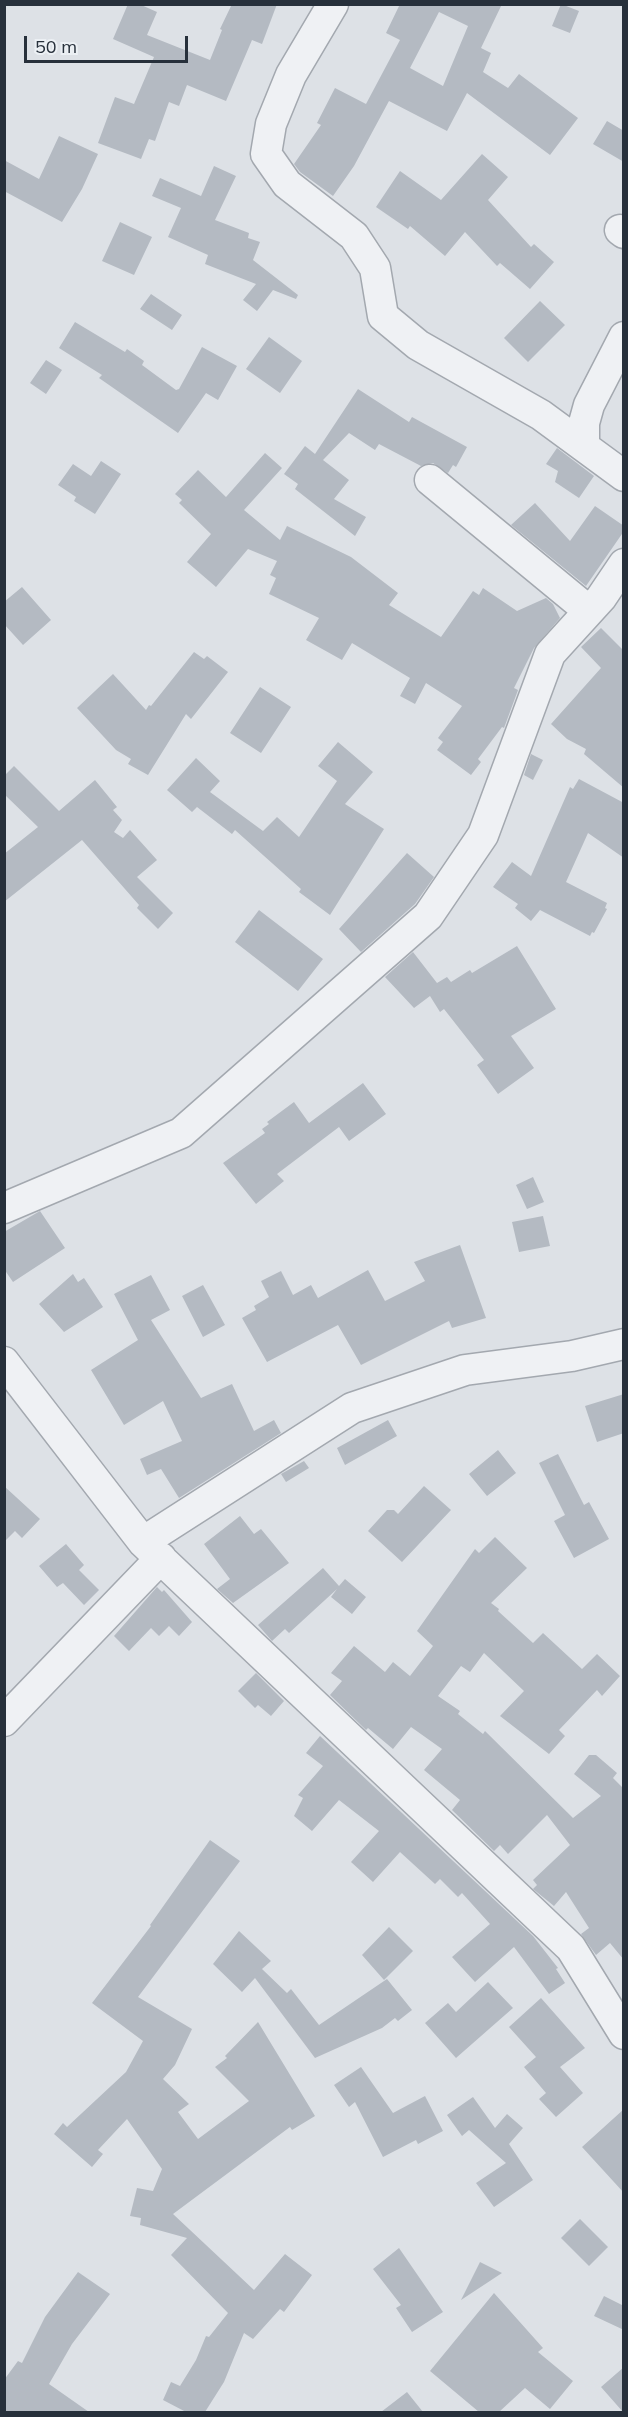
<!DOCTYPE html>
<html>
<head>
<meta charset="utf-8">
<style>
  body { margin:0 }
  #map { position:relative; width:628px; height:2417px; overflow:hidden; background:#dde1e6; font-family:Mulish,sans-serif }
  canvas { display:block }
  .frame { position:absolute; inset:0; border:6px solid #27303b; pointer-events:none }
  .scale { position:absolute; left:24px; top:36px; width:164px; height:27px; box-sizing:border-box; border:3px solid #27303b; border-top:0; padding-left:8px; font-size:18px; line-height:21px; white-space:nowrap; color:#27303b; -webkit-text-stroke:4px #ecf0f4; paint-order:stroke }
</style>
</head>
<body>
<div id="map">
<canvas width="628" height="2417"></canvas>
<div class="frame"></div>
<div class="scale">50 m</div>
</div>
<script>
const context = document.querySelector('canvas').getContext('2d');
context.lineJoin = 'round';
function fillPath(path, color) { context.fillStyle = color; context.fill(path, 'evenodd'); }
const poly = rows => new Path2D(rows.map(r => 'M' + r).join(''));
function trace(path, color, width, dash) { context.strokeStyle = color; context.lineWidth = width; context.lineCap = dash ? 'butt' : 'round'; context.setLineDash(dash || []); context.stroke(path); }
fillPath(poly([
  [128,4,139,4,157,12,147,35,210,60,222,30,220,29,232,4,277,4,262,44,252,40,226,101,187,85,179,106,169,102,155,141,149,139,141,159,98,143,115,97,134,104,154,57,113,39],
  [400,4,502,4,481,48,491,53,483,72,508,88,519,74,578,118,550,155,467,93,447,131,389,101,354,166,333,196,300,172,294,164,321,125,317,123,335,88,366,104,400,40,386,33],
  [439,12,468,26,443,86,410,68],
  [561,4,579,11,570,33,552,26],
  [607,121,624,131,624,162,593,144],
  [59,136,98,154,82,189,62,222,4,191,4,160,39,179],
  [482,154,508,177,488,200,531,247,534,244,554,262,530,289,500,263,497,266,465,232,445,256,410,226,408,229,376,207,400,171,441,200],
  [214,166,236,176,215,220,249,233,248,238,260,242,253,260,298,295,296,299,273,290,257,311,243,300,256,284,205,264,208,255,168,237,181,208,152,196,160,178,201,196],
  [120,222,152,237,134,275,102,261],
  [151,294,182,315,172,330,140,309],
  [540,301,565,325,528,362,504,338],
  [75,322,125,352,127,349,144,361,142,365,176,390,179,389,202,347,237,366,218,400,206,393,178,433,99,378,102,375,59,348],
  [269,337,302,361,280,393,246,369],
  [46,360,62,370,46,394,30,383],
  [358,389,409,422,412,417,467,447,456,467,453,465,448,473,433,463,421,466,379,444,375,450,349,433,323,460,349,480,334,499,366,517,355,536,295,489,298,484,284,474,305,446,315,454],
  [557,448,594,476,579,498,555,482,558,471,546,464],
  [265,453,282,468,244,510,280,540,287,526,351,557,398,593,389,605,441,637,473,591,479,595,483,588,517,611,546,598,553,604,560,618,534,648,514,688,518,690,504,728,502,727,478,759,481,762,471,775,437,750,443,742,438,738,462,706,426,683,415,704,400,696,410,678,352,643,342,660,306,640,319,618,269,594,276,578,270,575,277,561,248,549,216,587,187,562,211,534,179,503,182,500,175,494,198,470,226,497],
  [101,461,121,474,95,514,74,501,76,497,58,485,73,464,91,476],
  [535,503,570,541,595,506,624,526,624,531,586,586,511,525],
  [22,587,51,620,23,645,4,624,4,602],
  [601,628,624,651,624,788,584,754,586,749,567,739,551,724,601,668,581,647],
  [194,652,204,659,207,656,228,672,191,719,186,714,148,775,128,764,131,759,116,750,77,708,113,674,146,710,149,705,151,706],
  [260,687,291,707,261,753,230,733],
  [338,742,373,772,345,804,384,829,330,915,299,892,301,889,235,830,232,834,197,807,192,812,167,790,196,758,220,781,210,792,263,831,277,817,299,837,337,781,318,766],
  [531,754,543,760,533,780,524,775],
  [14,766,59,811,95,780,117,807,113,810,122,820,114,832,123,838,130,830,157,860,137,877,173,913,158,929,137,908,139,905,82,840,4,902,4,854,38,827,4,794,4,776],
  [579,779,624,803,624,858,588,833,566,882,607,903,605,908,607,909,594,933,592,932,590,936,540,910,531,921,515,908,518,904,493,887,512,862,531,876,570,787,573,789],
  [407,853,434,877,415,904,361,952,339,929],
  [259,910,323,959,298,991,235,942],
  [517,946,556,1009,511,1036,534,1068,498,1094,477,1065,484,1060,444,1009,440,1012,430,996,414,1008,385,977,413,952,437,983,447,977,451,982,470,970,472,973],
  [363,1083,386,1114,349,1141,339,1127,277,1174,284,1181,256,1204,223,1163,265,1133,262,1129,269,1124,267,1122,294,1102,309,1123],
  [533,1177,544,1202,527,1209,516,1185],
  [40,1211,65,1248,13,1282,4,1269,4,1232],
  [543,1216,550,1246,519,1252,512,1222],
  [460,1245,486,1318,452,1328,449,1321,361,1365,338,1325,267,1362,242,1318,256,1310,254,1306,269,1297,261,1281,281,1271,293,1295,311,1285,318,1298,368,1270,385,1301,425,1281,414,1262],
  [73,1274,78,1282,84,1278,103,1307,64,1332,39,1304],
  [151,1275,170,1310,151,1320,201,1398,232,1384,254,1431,274,1420,281,1433,179,1498,161,1469,147,1475,140,1459,182,1441,163,1401,124,1425,91,1370,138,1340,114,1294],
  [203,1285,225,1325,203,1337,182,1296],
  [624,1394,624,1433,597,1442,585,1406],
  [388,1420,397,1436,345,1465,337,1448],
  [498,1450,516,1473,487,1496,469,1474],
  [558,1454,584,1505,589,1502,609,1539,574,1558,554,1521,565,1515,539,1463],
  [304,1461,309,1468,286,1482,281,1474],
  [4,1486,40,1519,22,1538,15,1531,4,1542],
  [424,1486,451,1510,402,1562,368,1531,387,1510,394,1510,398,1514],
  [240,1516,254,1534,261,1529,289,1563,233,1603,217,1589,230,1579,204,1544],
  [495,1537,527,1568,491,1603,499,1609,498,1611,533,1643,543,1633,582,1669,597,1654,620,1676,602,1696,597,1690,559,1730,565,1736,549,1754,500,1716,524,1691,484,1653,470,1672,461,1666,438,1696,460,1711,458,1714,483,1734,485,1731,573,1818,601,1796,574,1774,589,1755,596,1755,617,1773,613,1778,624,1789,624,1960,610,1943,596,1955,581,1934,589,1928,566,1892,554,1906,533,1889,537,1885,533,1880,570,1845,547,1815,508,1854,500,1845,494,1851,452,1810,460,1800,424,1770,442,1749,411,1727,393,1749,368,1728,366,1730,330,1695,342,1681,331,1673,354,1646,385,1672,393,1662,410,1676,433,1646,417,1631,475,1549,479,1553],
  [66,1544,84,1565,79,1570,99,1590,84,1605,63,1583,57,1587,39,1566],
  [323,1568,339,1586,345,1579,366,1597,352,1614,331,1597,337,1589,289,1633,285,1629,272,1641,258,1625],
  [157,1587,162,1592,164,1590,192,1622,179,1636,169,1626,159,1636,151,1628,129,1651,114,1636],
  [256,1673,284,1701,271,1716,258,1705,255,1708,238,1691],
  [320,1736,533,1936,558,1968,556,1969,565,1983,549,1994,514,1947,475,1982,452,1957,490,1924,462,1893,458,1897,440,1879,435,1884,400,1852,373,1882,351,1862,379,1831,339,1800,312,1831,294,1816,303,1798,298,1795,323,1766,306,1753],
  [210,1840,240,1861,138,1997,192,2029,175,2065,163,2079,189,2104,178,2112,198,2139,249,2101,215,2067,227,2058,225,2056,258,2022,315,2116,292,2130,290,2127,173,2214,254,2290,285,2254,312,2275,284,2312,280,2309,253,2339,244,2333,224,2382,205,2412,186,2412,163,2400,171,2382,180,2386,196,2360,206,2336,209,2337,228,2313,171,2255,187,2238,140,2225,141,2218,130,2216,137,2188,153,2191,162,2169,127,2119,98,2150,103,2154,92,2167,54,2134,63,2123,67,2127,126,2072,143,2041,92,2003,151,1926,150,1925],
  [389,1927,413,1951,384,1980,362,1955],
  [239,1931,271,1961,262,1969,287,1993,291,1989,319,2025,387,1979,412,2010,398,2021,395,2018,382,2028,315,2058,255,1978,242,1992,213,1964],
  [488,1982,513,2008,456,2058,425,2023,448,2003,456,2012],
  [541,1998,585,2048,560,2067,583,2093,556,2117,539,2099,546,2093,524,2067,536,2057,509,2027],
  [361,2067,393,2113,425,2096,443,2131,418,2144,416,2140,383,2157,355,2102,349,2107,334,2085],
  [473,2097,495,2128,507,2114,523,2128,509,2144,533,2180,494,2207,476,2183,506,2163,469,2130,462,2136,447,2115],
  [624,2109,624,2193,582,2147],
  [580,2219,608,2247,589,2266,561,2238],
  [399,2248,443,2312,412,2332,396,2308,401,2305,373,2269],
  [480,2262,502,2273,461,2300],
  [78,2272,110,2294,72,2344,49,2384,89,2412,4,2412,4,2380,18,2361,22,2363,45,2317],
  [494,2293,543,2348,538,2352,573,2381,550,2409,525,2388,499,2412,479,2412,430,2371],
  [604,2296,624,2306,624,2330,594,2316],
  [624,2367,624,2412,623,2412,601,2387],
  [407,2392,423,2412,381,2412]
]), '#b4bac2');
const minor = poly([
  [333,4,291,75,271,124,266,154,287,184,354,236,375,268,383,316,418,345,541,415,624,476],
  [620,230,624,233],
  [584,444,584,423,589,405,624,337],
  [430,480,589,611],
  [4,1208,181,1133,428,916,483,835,550,654,601,598,624,564],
  [4,1362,143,1542,571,1948,624,2034],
  [143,1542,352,1408,465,1370,572,1356,624,1344],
  [4,1721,161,1558]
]);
trace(minor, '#a3a8af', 33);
trace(minor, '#eff1f4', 30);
</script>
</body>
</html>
